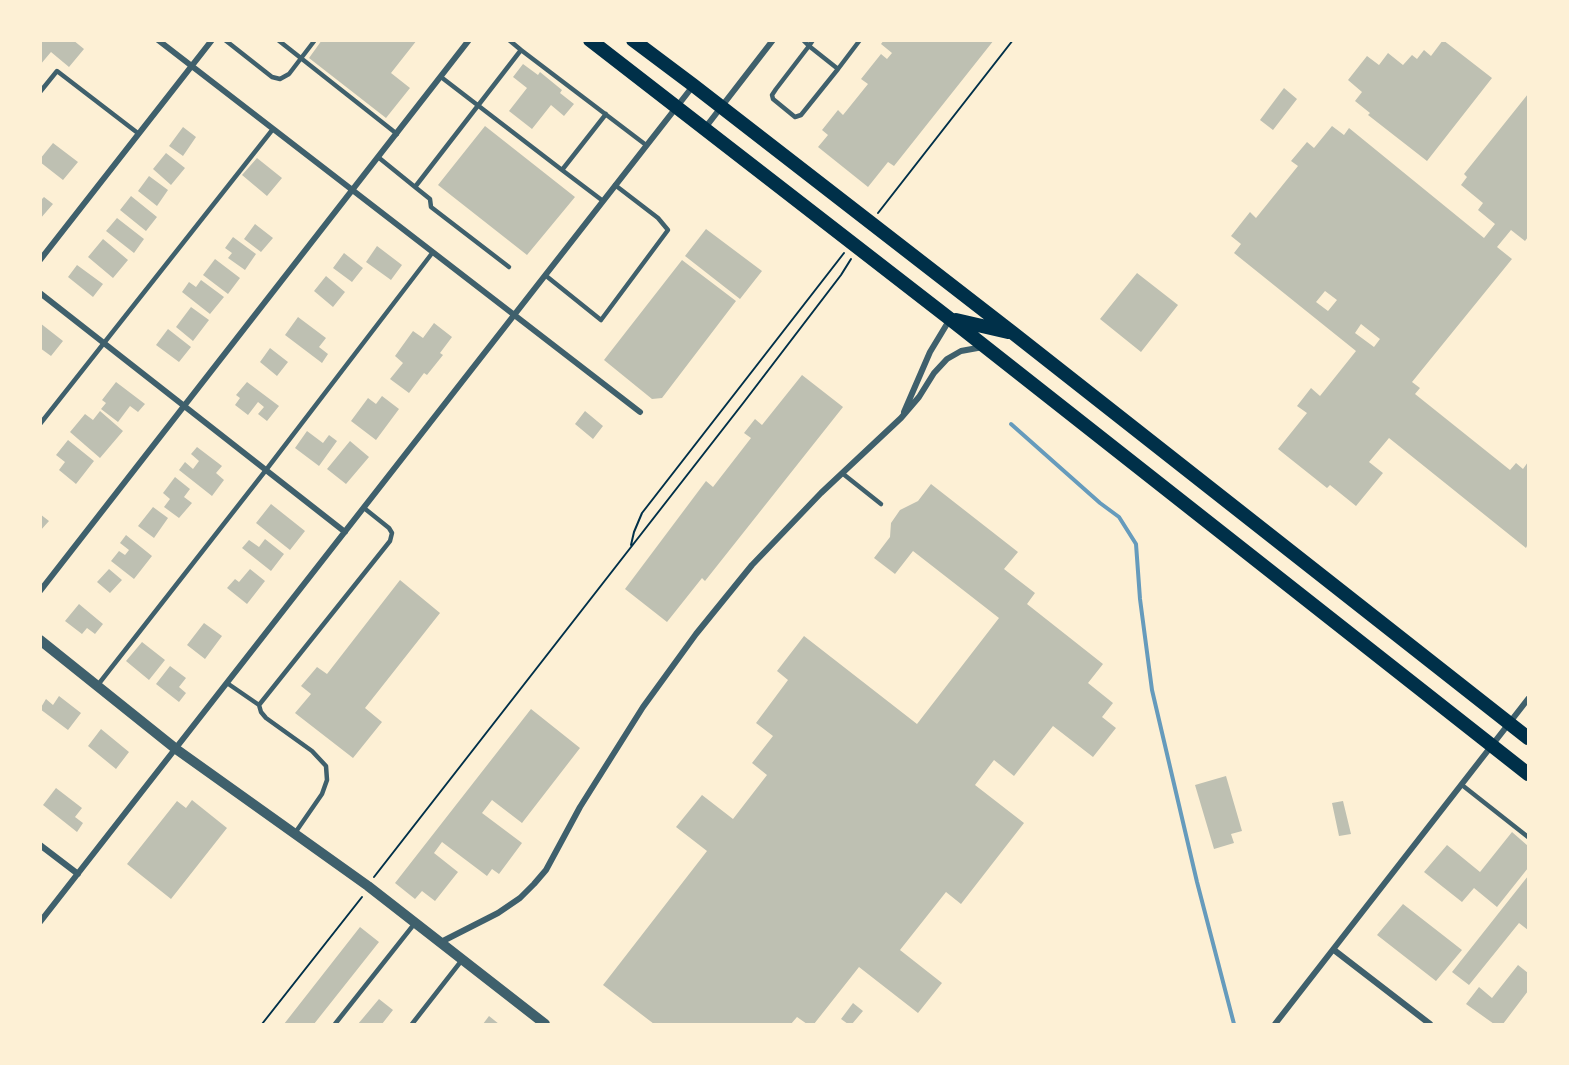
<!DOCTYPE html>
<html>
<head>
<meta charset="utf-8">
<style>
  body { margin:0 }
  #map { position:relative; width:1569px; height:1065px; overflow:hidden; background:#fdf0d5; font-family:"Times New Roman",serif }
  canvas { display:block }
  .frame { position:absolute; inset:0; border:42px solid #fdf0d5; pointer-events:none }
</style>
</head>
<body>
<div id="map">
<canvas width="1569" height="1065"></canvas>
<div class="frame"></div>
</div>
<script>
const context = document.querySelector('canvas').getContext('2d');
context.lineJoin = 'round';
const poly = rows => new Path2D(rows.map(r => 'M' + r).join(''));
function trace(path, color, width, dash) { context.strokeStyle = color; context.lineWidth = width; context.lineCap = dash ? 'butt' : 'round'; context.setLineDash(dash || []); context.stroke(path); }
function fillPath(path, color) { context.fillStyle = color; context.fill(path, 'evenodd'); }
trace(poly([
  [1011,424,1100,503,1119,517,1136,544,1140,599,1152,690,1197,882,1234,1024]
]), '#669bbc', 4);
fillPath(poly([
  [40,40,73,40,84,49,69,67,51,52,40,65],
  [322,40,417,40,391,73,410,88,386,118,309,58],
  [884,40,994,40,894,166,888,162,868,187,818,147,828,135,822,130,838,110,843,115,868,84,861,79,881,54,887,59,892,53,881,44],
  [1443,40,1492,78,1427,161,1368,115,1370,113,1355,101,1362,92,1348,80,1367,56,1379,65,1388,53,1403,65,1412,55,1417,59,1424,50,1431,56],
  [523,64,538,75,540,72,562,90,560,93,574,104,564,116,551,105,532,129,509,111,527,88,513,77],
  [1284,88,1297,99,1273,130,1260,120],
  [1528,94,1528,237,1525,241,1511,230,1497,247,1512,259,1412,382,1420,388,1415,394,1510,470,1516,463,1523,469,1528,462,1528,544,1526,548,1389,438,1369,462,1383,473,1356,506,1330,485,1327,488,1278,449,1307,413,1297,406,1311,388,1320,396,1356,351,1234,253,1241,244,1231,236,1250,212,1256,218,1298,166,1291,161,1307,142,1314,148,1332,126,1344,135,1349,128,1484,238,1495,224,1478,210,1483,203,1461,185,1467,177,1464,174],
  [1325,291,1337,300,1328,311,1316,302],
  [1361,324,1380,339,1374,347,1355,333],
  [485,126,575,197,527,255,438,185],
  [183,127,196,137,183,156,169,146],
  [53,143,78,162,63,180,40,162,40,159],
  [166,153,185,168,171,185,153,169],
  [257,158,282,178,267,196,242,175],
  [149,176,168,190,157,206,138,191],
  [131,196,157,217,146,231,120,210],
  [44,197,53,204,40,219,40,201],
  [117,218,144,239,134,253,106,231],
  [255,224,273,238,261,252,244,239],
  [706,229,762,271,740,299,685,256],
  [233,237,256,254,245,270,228,258,232,253,225,248],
  [103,239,128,260,113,278,88,257],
  [377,246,402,265,391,280,366,262],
  [344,253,363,268,352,282,333,268],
  [215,259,240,278,228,294,203,275],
  [682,260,736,301,662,398,652,399,604,360],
  [77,265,103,284,93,297,68,277],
  [1137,273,1178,305,1141,352,1100,319],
  [326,276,345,292,333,307,314,291],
  [201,280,224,297,210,314,182,292,189,282,196,287],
  [191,307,209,320,193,341,176,327],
  [298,317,326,338,319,347,328,354,322,363,285,335],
  [40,323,63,341,51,356,40,348],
  [434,323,452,337,440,353,443,355,427,375,424,373,409,393,390,379,403,363,395,356,413,331,423,338],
  [168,329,191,347,179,362,156,345],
  [270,348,288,362,277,376,260,362],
  [802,375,843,407,705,581,702,578,667,622,625,589,706,481,713,487,751,438,744,433,755,419,762,425],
  [116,382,145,404,138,412,130,406,118,422,101,409,106,403,102,400],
  [247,382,279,406,267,421,258,414,264,407,258,402,248,415,235,405,240,398,236,395],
  [382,396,399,409,376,440,351,421,368,398,376,404],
  [100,411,123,431,100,458,70,432,85,414,93,420],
  [585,411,603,426,593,439,575,424],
  [307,431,323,443,329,435,337,441,319,466,295,448],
  [68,440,94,461,76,484,59,470,65,462,56,455],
  [350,441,369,457,346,484,327,469],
  [197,447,222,466,216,473,224,480,212,496,179,470,185,462,193,469,199,461,191,454],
  [175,477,190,489,184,497,192,503,179,518,164,507,170,499,163,493],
  [931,484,1018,552,1004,569,1035,593,1027,604,1103,664,1088,683,1113,703,1102,717,1116,728,1093,757,1053,726,1014,776,994,760,975,785,1024,823,961,904,946,892,900,950,942,983,918,1013,859,967,814,1024,807,1024,797,1017,791,1024,654,1024,603,985,707,851,676,827,702,795,733,819,767,775,752,763,773,736,756,723,788,680,777,671,804,636,917,724,999,618,913,551,895,574,874,558,890,537,891,523,900,510,918,501],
  [271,504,305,531,290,550,256,523],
  [153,507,168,518,154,538,138,526],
  [40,514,49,521,40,531],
  [126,535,152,556,134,579,111,561,119,551,125,555,129,550,120,543],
  [265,539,284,554,271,571,242,548,249,540,259,547],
  [109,569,122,580,110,593,97,582],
  [250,569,265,581,247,604,227,588,235,579,239,582],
  [400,580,440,613,365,708,382,722,353,758,295,713,311,694,301,686,317,667,327,674],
  [79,604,103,624,95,634,87,628,82,634,65,621],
  [204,623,222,636,205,659,187,645],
  [142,642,165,660,149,680,126,661],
  [170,666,186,678,179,687,186,693,179,702,156,684],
  [59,696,81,713,68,730,40,709,46,699,53,705],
  [531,709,580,748,522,823,492,800,482,813,522,843,499,874,492,869,487,876,442,842,434,853,458,872,435,901,422,891,415,899,395,883],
  [101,729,129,752,116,769,88,746],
  [1226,776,1242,831,1231,834,1234,843,1214,849,1195,785],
  [56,788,82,808,75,817,83,823,77,832,43,805],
  [192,800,227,828,171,899,127,864,177,801,186,808],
  [1343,801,1351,834,1339,836,1332,803],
  [1512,832,1528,846,1528,868,1497,907,1474,888,1462,902,1424,872,1447,845,1480,872],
  [1528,876,1528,930,1519,923,1469,985,1452,972],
  [1403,904,1462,950,1436,981,1377,935],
  [360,927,379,942,314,1024,284,1024],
  [1518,965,1528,973,1528,991,1503,1024,1494,1024,1466,1004,1479,987,1492,998],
  [379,999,393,1010,382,1024,358,1024],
  [853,1003,863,1011,852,1024,848,1024,841,1019],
  [489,1016,499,1024,483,1024]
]), '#bec0b2');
trace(poly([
  [878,213,1013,40],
  [631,545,634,532,642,513,844,253],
  [374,877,744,402,841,275,851,259],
  [262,1024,362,897]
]), '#003049', 2);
trace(poly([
  [225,40,272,77,280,79,289,74,315,40],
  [278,40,397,134],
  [803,40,809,46,838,69,801,115,795,117,773,99,772,95,776,89,809,46,813,40],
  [521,50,646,145],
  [838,69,860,40],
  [441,77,562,170,606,114],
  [40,92,57,71,139,134],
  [378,157,415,187,521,50,509,40],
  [562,170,603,201],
  [415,187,430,199,431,207,509,267],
  [545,275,601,320,668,230,658,218,615,185],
  [40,424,273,129],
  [842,473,881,504],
  [227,683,259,705,390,541,392,533,389,528,364,508],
  [97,686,266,470,433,252],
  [259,705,261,712,266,718,312,751,326,766,327,780,322,794,295,833],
  [1462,785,1528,837],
  [335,1024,415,923],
  [412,1024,462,960]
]), '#3f606c', 4.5);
trace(poly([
  [158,40,640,412],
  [705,128,773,40],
  [40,260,212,40],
  [40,293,345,532],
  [904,412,930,352,950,319],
  [40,591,469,40],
  [40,845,78,874],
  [40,922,693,86],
  [441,942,498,913,520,898,534,884,546,870,580,807,643,707,696,634,752,565,821,493,901,418,919,397,934,373,947,359,961,351,983,347],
  [1334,950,1430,1024],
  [1275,1024,1528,699]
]), '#3f606c', 6);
trace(poly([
  [40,640,176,749,368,886,545,1024]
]), '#3f606c', 10);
trace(poly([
  [590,40,950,319,1528,774],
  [633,40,693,85,1013,333,1528,738],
  [956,320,1008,332]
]), '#003049', 14);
</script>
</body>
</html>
